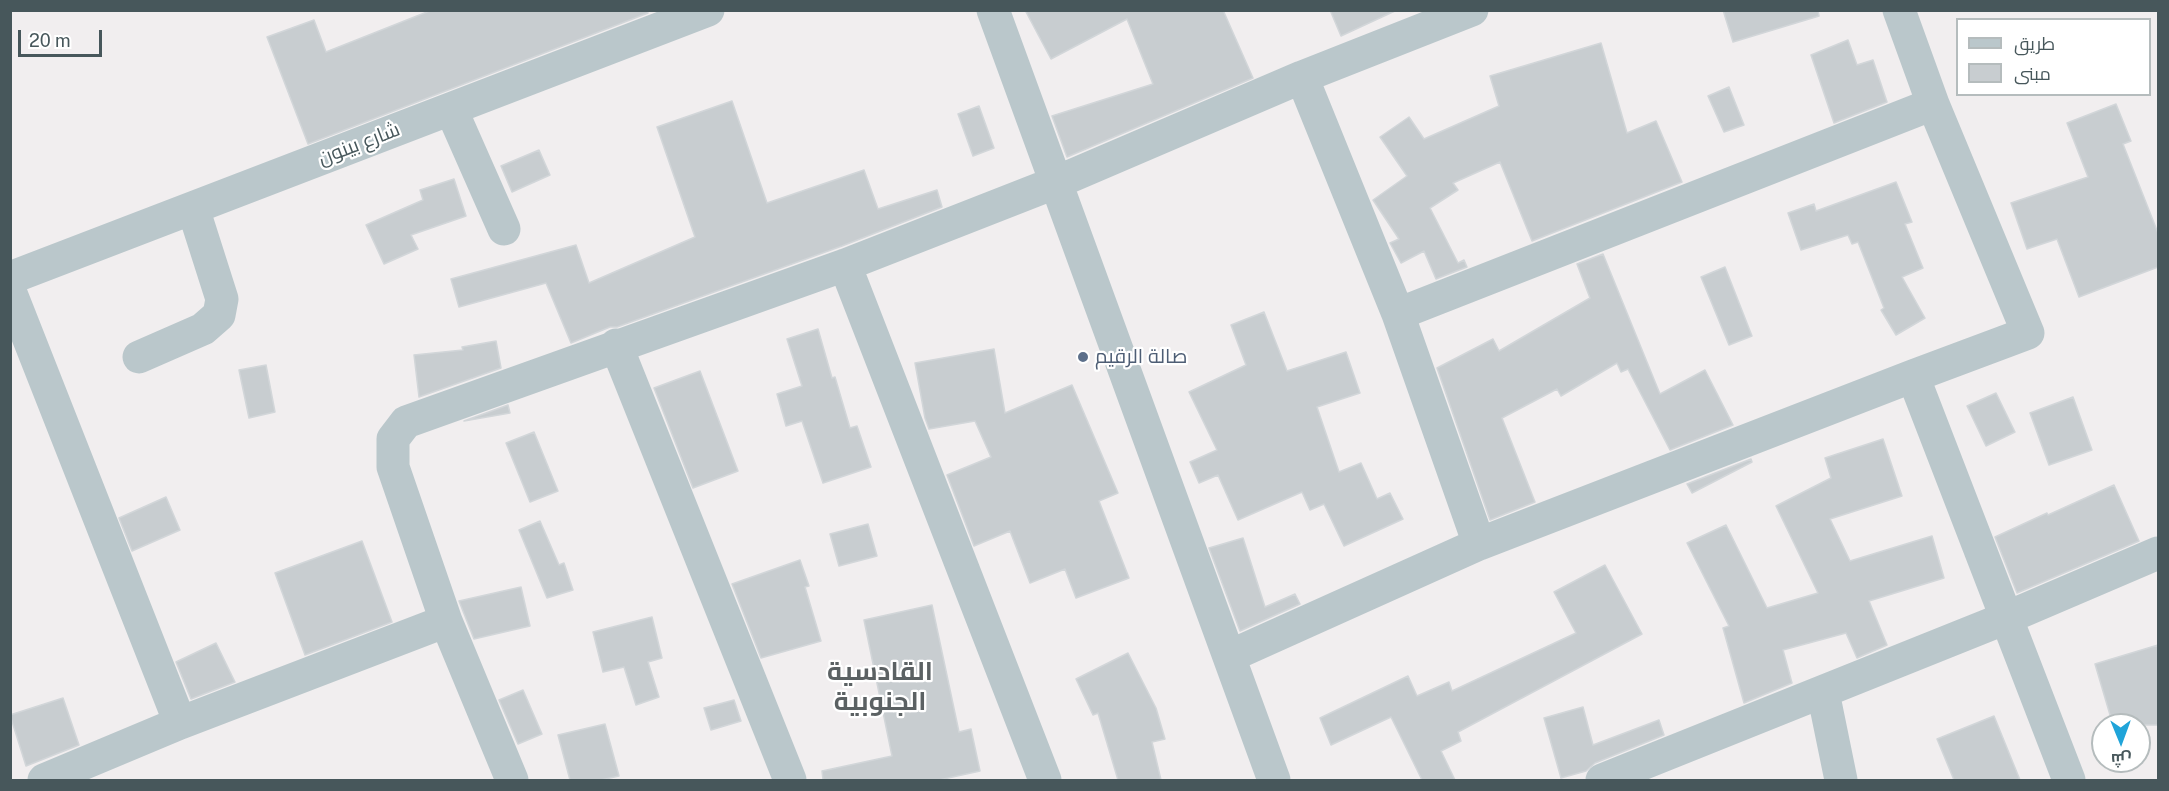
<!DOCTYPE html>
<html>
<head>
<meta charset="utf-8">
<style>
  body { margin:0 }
  #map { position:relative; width:2169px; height:791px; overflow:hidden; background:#f1eeef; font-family:"Public Sans",Cairo,sans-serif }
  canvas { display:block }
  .frame { position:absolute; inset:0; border:12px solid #47575b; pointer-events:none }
  .legend { position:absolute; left:1956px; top:18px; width:195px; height:78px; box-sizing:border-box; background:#fff; border:2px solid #b5bcbd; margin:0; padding:8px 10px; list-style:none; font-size:18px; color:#47575b }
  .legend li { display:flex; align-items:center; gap:12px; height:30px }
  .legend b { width:30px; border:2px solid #b5bcbd }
  .north { position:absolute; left:2091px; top:713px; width:60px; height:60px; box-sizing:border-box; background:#fff; border:2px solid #b5bcbd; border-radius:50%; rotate:179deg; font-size:16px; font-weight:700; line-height:24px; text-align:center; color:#47575b }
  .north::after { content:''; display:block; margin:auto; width:21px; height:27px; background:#20a4d9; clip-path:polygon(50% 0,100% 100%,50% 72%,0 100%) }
  .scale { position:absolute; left:18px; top:30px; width:84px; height:27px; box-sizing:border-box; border:3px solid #47575b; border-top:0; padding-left:8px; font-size:18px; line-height:21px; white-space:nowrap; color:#47575b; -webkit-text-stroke:4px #fff; paint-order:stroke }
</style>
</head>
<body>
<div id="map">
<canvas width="2169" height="791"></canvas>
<div class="frame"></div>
<ul class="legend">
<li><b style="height:8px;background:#bac7cb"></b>طريق</li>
<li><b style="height:16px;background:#c8cdd0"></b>مبنى</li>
</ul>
<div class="north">ش</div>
<div class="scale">20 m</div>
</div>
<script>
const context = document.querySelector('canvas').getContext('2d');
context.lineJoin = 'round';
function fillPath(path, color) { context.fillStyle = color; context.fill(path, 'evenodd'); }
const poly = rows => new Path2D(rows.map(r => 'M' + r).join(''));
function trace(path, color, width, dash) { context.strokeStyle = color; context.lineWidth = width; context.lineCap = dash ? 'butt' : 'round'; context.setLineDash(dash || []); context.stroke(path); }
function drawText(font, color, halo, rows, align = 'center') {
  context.font = font + ' "Public Sans",Cairo,sans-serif'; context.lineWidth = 4.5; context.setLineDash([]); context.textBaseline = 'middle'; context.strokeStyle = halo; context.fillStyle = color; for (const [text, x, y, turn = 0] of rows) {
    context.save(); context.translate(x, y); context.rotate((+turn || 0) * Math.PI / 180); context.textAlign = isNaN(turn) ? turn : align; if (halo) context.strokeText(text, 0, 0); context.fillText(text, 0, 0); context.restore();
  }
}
const building = poly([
  [432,10,647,10,648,13,308,144,267,37,314,20,326,52,432,10],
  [1025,10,1223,10,1253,78,1067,157,1052,116,1153,84,1127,19,1051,59,1025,10],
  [1330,10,1397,10,1341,36,1330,10],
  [1723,10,1818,10,1819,16,1733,42,1723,10],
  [1848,40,1857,65,1873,60,1887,102,1834,123,1811,55,1848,40],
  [1601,43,1627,133,1656,121,1682,182,1532,241,1500,162,1453,183,1458,190,1430,208,1458,263,1464,260,1467,267,1436,279,1424,251,1401,263,1390,243,1399,239,1373,200,1407,176,1380,137,1409,117,1424,139,1499,106,1490,76,1601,43],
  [1729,87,1744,125,1724,132,1708,96,1729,87],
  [732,101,767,203,864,170,878,209,937,190,942,207,842,246,617,327,610,327,571,343,546,283,459,307,451,279,576,245,589,283,695,237,657,127,732,101],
  [2116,104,2131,141,2123,144,2158,233,2158,267,2079,297,2057,239,2027,249,2011,203,2088,177,2067,123,2116,104],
  [979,106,994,148,973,156,958,114,979,106],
  [539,150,550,175,512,192,501,166,539,150],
  [454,179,466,216,411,235,418,249,384,264,366,225,423,200,420,190,454,179],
  [1896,182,1912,222,1905,224,1923,268,1902,277,1925,318,1896,335,1881,310,1884,308,1858,242,1852,244,1848,235,1801,250,1788,213,1814,204,1816,211,1896,182],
  [1603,254,1660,394,1705,370,1733,425,1670,450,1628,369,1621,372,1617,363,1561,396,1557,389,1502,418,1535,502,1490,520,1437,368,1493,339,1499,351,1590,298,1577,264,1603,254],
  [1725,267,1752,336,1729,345,1701,277,1725,267],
  [1264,312,1287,371,1346,352,1360,393,1317,407,1339,472,1361,463,1377,499,1390,493,1403,519,1344,546,1324,504,1310,510,1302,492,1238,520,1218,475,1199,483,1190,462,1217,450,1189,392,1246,365,1231,325,1264,312],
  [818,329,832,378,835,377,850,428,857,426,871,467,823,483,802,421,786,426,777,394,802,386,787,339,818,329],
  [496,341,501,368,419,397,414,355,463,350,462,347,496,341],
  [994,349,1005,413,1072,385,1118,493,1099,501,1129,578,1076,598,1065,569,1030,583,1010,531,974,546,947,475,991,457,975,421,929,429,925,418,915,363,994,349],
  [266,365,275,412,249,418,239,370,266,365],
  [700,371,738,471,693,488,654,388,700,371],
  [1996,393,2015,432,1986,446,1967,406,1996,393],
  [2073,397,2092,450,2049,465,2030,413,2073,397],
  [508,405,510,413,464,421,508,405],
  [534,432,558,491,530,502,506,443,534,432],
  [1883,439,1902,496,1830,519,1850,561,1932,536,1944,578,1869,601,1887,645,1857,658,1846,633,1783,650,1792,683,1744,703,1723,628,1729,626,1687,543,1726,525,1767,608,1818,593,1776,506,1831,478,1825,458,1883,439],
  [1751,459,1752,462,1692,493,1687,484,1751,459],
  [2114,485,2139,541,2017,593,1995,537,2047,513,2048,515,2114,485],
  [166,497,180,530,132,551,119,518,166,497],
  [540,521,559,565,564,563,573,590,547,598,519,530,540,521],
  [868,524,877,556,839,566,830,534,868,524],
  [1243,538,1265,607,1295,594,1300,604,1240,631,1209,548,1243,538],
  [362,541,392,622,305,655,275,573,362,541],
  [800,560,809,586,805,587,821,641,761,658,732,584,800,560],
  [1605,565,1642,634,1458,732,1461,741,1441,751,1455,780,1422,780,1391,717,1331,745,1320,718,1408,676,1417,696,1449,682,1452,691,1576,633,1554,592,1605,565],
  [521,587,530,626,474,639,459,601,521,587],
  [932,605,959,732,971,729,980,771,939,780,823,780,822,771,892,756,864,620,932,605],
  [652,617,662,658,648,662,659,697,636,705,624,667,603,672,593,632,652,617],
  [216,643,235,682,191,699,176,662,216,643],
  [2158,645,2158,725,2113,725,2095,664,2158,645],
  [1128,653,1156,708,1165,739,1152,742,1161,780,1118,780,1098,713,1093,715,1076,679,1128,653],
  [523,690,542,734,518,744,499,700,523,690],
  [63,698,79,745,26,766,10,715,63,698],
  [734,700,741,721,711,730,704,708,734,700],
  [1583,707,1593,745,1659,720,1664,735,1595,763,1586,771,1561,778,1544,718,1583,707],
  [1994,716,2020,780,1954,780,1937,739,1994,716],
  [605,724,619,776,601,780,570,780,558,735,605,724]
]);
fillPath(building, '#c8cdd0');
trace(building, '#d2d6d9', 1.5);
trace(poly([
  [993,10,1274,780],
  [1302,77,1398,314,1479,544],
  [451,109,504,229],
  [845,265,1045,780],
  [10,278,708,10],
  [10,291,180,723],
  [1398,314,1933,104],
  [616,345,790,780],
  [139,357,203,329,219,315,222,299,193,208],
  [1913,376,2069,780],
  [1230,656,1479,544,1913,376,2028,333,1933,104,1899,10],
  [1823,692,1841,780],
  [44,780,180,723,446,621],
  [512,780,446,621,393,467,393,439,406,422,845,265,1057,182,1302,77,1472,10],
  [1602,780,2006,618,2158,553]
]), '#bac7cb', 33);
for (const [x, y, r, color] of [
  [1083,357,6,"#5c6f8a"]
]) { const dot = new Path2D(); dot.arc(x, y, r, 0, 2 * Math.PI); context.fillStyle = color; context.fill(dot); trace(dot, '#fff', 2); }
drawText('20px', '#47575b', '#fff', [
  ["شارع بينون",359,144,-21]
]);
drawText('20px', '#4e5e75', '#fff', [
  ["صالة الرقيم",1095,357]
], 'left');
drawText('bold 26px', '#5b6163', '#fff', [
  ["القادسية",880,672],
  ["الجنوبية",880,702]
]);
</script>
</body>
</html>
